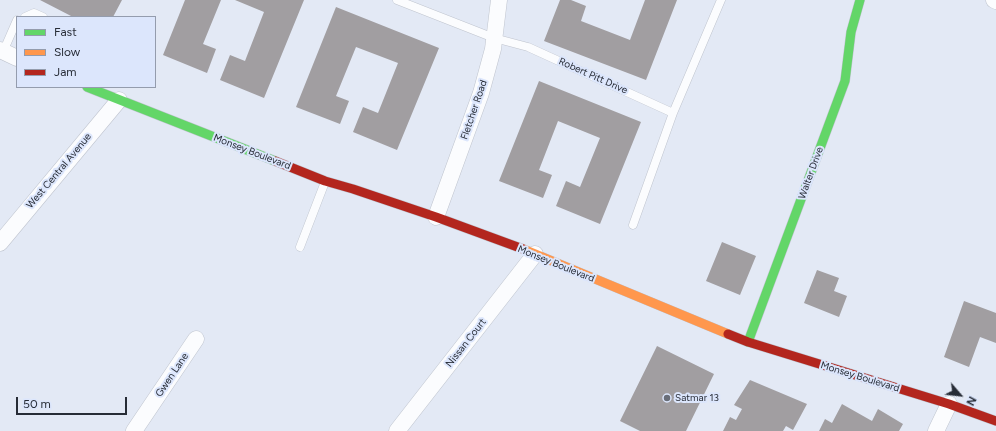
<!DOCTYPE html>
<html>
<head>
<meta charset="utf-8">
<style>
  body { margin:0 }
  #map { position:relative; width:996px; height:431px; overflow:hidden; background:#e3e9f5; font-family:Figtree,sans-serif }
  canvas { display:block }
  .legend { position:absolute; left:16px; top:16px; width:140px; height:72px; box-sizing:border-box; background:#dce6fc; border:1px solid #949cad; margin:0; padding:5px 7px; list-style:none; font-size:12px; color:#272c36 }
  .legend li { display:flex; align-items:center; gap:8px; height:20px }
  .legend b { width:20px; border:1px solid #949cad }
  .north { position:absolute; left:940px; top:375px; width:40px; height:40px; -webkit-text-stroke:3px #dce6fc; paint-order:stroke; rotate:118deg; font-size:11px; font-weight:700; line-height:16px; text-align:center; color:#272c36 }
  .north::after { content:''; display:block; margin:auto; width:14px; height:18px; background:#272c36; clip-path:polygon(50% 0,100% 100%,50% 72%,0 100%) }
  .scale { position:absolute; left:16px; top:397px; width:111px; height:18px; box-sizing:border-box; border:2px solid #272c36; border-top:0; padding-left:5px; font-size:12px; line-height:14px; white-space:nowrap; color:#272c36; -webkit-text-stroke:3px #dce6fc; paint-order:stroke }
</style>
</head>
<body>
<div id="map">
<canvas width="996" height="431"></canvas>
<ul class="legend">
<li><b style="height:5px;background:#63d668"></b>Fast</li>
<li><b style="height:5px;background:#ff974d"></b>Slow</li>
<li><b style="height:5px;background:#b3261e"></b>Jam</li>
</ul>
<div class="north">N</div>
<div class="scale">50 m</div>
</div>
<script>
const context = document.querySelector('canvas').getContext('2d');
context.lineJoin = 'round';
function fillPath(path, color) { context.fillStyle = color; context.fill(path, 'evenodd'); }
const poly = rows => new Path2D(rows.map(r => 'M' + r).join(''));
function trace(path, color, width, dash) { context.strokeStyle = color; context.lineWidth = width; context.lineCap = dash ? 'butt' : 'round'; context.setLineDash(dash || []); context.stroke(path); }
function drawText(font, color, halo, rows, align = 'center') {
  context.font = font + ' Figtree,sans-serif'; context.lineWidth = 4; context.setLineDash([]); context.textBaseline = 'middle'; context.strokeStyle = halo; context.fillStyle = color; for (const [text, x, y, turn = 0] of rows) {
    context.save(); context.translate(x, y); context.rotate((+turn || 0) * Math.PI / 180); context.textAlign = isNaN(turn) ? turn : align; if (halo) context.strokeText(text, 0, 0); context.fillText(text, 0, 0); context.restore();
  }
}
fillPath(poly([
  [40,0,122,0,113,17,73,17],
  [185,0,221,0,203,44,216,49,207,73,163,55],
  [235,0,304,0,264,98,220,80,230,55,245,61,264,12],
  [560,0,571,0,586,6,581,21,630,40,645,0,677,0,646,80,544,41],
  [336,7,439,48,397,150,353,132,363,107,378,113,398,63,356,47,336,96,349,101,340,124,296,107],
  [539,81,641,122,600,224,556,206,566,181,580,187,600,138,558,121,539,170,552,175,543,198,499,181],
  [722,242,756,256,740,295,706,281],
  [817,270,839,278,834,291,847,296,839,317,804,303],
  [964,301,996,313,996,343,980,337,969,367,944,357],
  [657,346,714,374,686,431,640,431,620,421],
  [750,380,807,404,793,430,786,426,783,431,723,431,730,417,736,420,742,409,734,405],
  [842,404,872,421,878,409,903,424,899,431,819,431,825,419,832,423]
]), '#a19ea1');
const lane = poly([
  [397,0,494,38,528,47,673,113,721,0],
  [25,17,34,13,43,17],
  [3,52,17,20],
  [633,225,673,113],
  [300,247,325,182]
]);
const street = poly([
  [994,0,996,1],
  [0,50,17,58],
  [436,217,481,93,493,49,499,0],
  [0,243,119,100],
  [134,431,196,339],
  [397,431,535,254],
  [936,431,949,404]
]);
const fast = poly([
  [87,87,275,161],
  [748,342,845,81,851,32,860,0]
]);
const slow = poly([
  [523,249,728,334]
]);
const jam = poly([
  [275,161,325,181,353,189,436,217,523,249],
  [728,334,748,342,949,404,996,421]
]);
trace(lane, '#bfc4ce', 9);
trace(street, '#bfc4ce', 17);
trace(fast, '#bfc4ce', 10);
trace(slow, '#bfc4ce', 10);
trace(jam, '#bfc4ce', 10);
trace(lane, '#fbfcfe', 8);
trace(street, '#fbfcfe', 16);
trace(fast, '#63d668', 9);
trace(slow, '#ff974d', 9);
trace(jam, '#b3261e', 9);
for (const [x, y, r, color] of [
  [667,398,4,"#696e79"]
]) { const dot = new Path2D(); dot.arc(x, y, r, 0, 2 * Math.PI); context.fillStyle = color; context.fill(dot); trace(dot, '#dce6fc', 1.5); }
drawText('10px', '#272c36', '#dce6fc', [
  ["Robert Pitt Drive",593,76,24],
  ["Fletcher Road",474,110,-71],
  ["Monsey Boulevard",252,152,21],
  ["West Central Avenue",59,171,-50],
  ["Walter Drive",811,173,-70],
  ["Monsey Boulevard",556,264,22],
  ["Nissan Court",466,343,-52],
  ["Gwen Lane",172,375,-56],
  ["Monsey Boulevard",860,377,17]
]);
drawText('10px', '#272c36', '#dce6fc', [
  ["Satmar 13",675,398]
], 'left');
</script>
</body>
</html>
